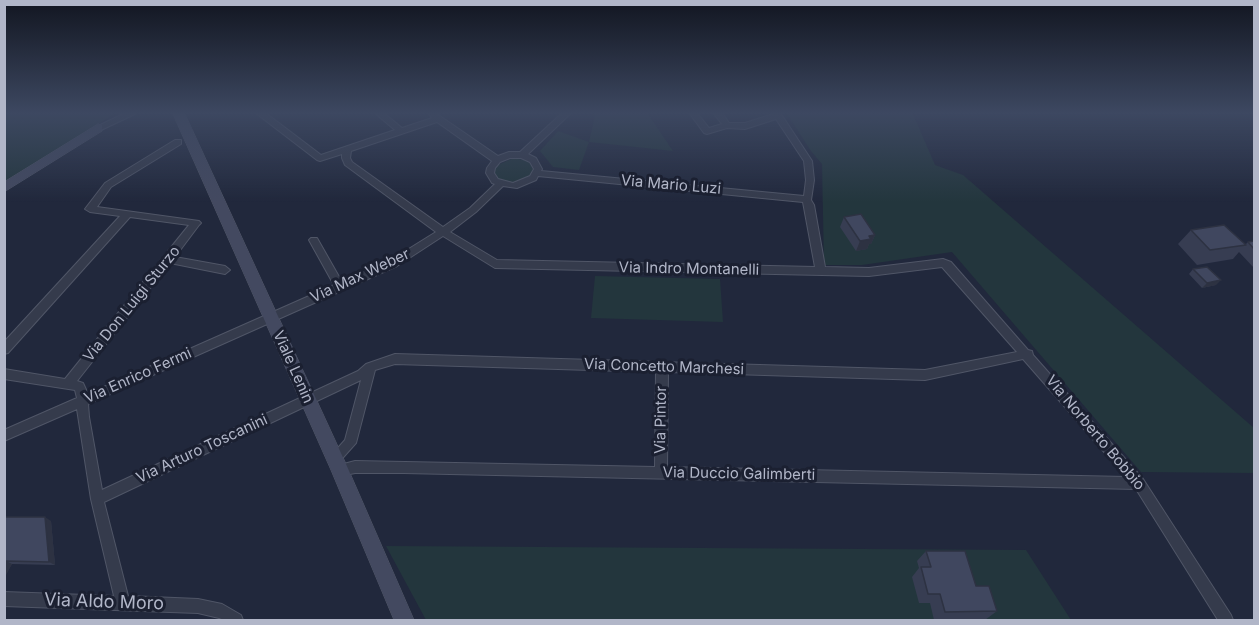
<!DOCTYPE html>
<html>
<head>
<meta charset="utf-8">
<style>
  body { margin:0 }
  #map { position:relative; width:1259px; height:625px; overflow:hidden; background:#21283c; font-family:Inter,sans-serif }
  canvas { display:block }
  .frame { position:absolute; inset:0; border:6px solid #b1b6c8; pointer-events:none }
</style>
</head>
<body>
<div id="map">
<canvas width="1259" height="625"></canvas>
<div class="frame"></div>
</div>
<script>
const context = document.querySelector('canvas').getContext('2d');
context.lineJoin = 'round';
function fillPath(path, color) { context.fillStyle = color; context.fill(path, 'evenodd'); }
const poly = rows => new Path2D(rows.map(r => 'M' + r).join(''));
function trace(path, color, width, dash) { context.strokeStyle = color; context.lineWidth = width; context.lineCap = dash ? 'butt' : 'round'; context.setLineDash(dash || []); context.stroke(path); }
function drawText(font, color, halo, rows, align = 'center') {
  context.font = font + ' Inter,sans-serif'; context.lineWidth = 6; context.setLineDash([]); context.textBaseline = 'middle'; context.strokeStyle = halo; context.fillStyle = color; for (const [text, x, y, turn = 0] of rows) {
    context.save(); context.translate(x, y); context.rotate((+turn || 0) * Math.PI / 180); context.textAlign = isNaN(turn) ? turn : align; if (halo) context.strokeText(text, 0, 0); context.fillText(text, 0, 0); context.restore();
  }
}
fillPath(poly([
  [5,114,114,114,5,184],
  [592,114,648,114,673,151,589,142,579,170,553,167,540,151,558,131,589,142,595,115],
  [787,114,913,114,935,165,963,175,1254,428,1254,473,1141,472,952,252,862,265,824,265,822,164,811,151],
  [513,158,530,161,535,168,532,176,522,182,508,183,497,179,494,170,496,166],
  [595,276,720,279,723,322,591,318],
  [386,546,1026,550,1071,620,426,620]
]), '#23363d');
const street = poly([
  [123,114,135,114,101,130,95,130,94,128,123,114],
  [257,114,267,114,321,155,395,130,376,114,385,114,402,128,432,118,429,114,437,114,498,156,509,152,520,152,561,114,570,114,528,154,536,158,542,169,541,171,804,196,806,180,804,161,776,119,745,129,727,128,707,134,704,133,690,114,698,114,709,128,722,124,714,114,723,114,729,123,745,123,773,114,781,114,812,161,814,180,811,200,814,205,825,267,869,268,943,259,951,262,1028,350,1032,351,1033,355,1143,479,1231,615,1233,620,1218,620,1136,489,404,473,355,473,340,476,336,474,334,470,336,466,355,461,655,467,656,372,395,364,375,370,356,443,339,462,335,464,331,462,329,458,345,440,361,380,104,502,128,596,198,599,222,604,241,615,243,620,224,620,219,618,198,613,4,606,4,592,114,596,91,499,77,409,4,441,4,430,77,398,75,390,4,379,4,369,65,379,189,225,130,217,8,353,4,354,4,342,120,216,90,212,85,209,105,183,175,140,181,140,181,144,111,187,97,207,199,221,201,223,199,225,175,257,225,266,230,270,225,274,170,263,77,381,83,383,88,394,334,285,309,240,311,238,317,238,342,282,391,260,436,232,345,165,342,158,342,154,320,161,317,160,257,114],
  [437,122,492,161,487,168,486,173,492,183,495,184,470,208,443,227,352,162,350,158,351,151,437,122],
  [510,158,521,158,530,162,534,169,530,176,513,183,498,179,494,173,495,168,500,162,510,158],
  [538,176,803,202,815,267,497,260,450,232,476,212,503,186,517,188,536,180,538,176],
  [443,236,495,268,869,276,942,267,1017,352,925,370,395,354,366,364,358,371,102,490,89,417,88,404,397,266,443,236],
  [1023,359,1126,477,667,467,668,372,925,380,1023,359]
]);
const secondary = poly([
  [173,114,185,114,346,464,414,620,394,620,331,470,173,114],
  [98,124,102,125,102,131,4,192,4,182,98,124]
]);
trace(street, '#505667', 2);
trace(secondary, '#505667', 1);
fillPath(street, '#353b4c');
fillPath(secondary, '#434960');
fillPath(poly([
  [844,217,875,235,871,244,869,244,867,249,856,251,840,227],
  [1191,230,1246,244,1248,242,1254,241,1254,268,1239,252,1233,259,1197,265,1178,244],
  [1193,269,1216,285,1202,288,1189,274],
  [4,517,51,521,55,565,12,564,4,577],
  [926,551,976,586,997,611,985,620,934,620,930,603,919,603,912,577,919,568,917,561]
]), '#373d52');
fillPath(poly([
  [875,235,871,244,869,244,867,249,856,251,860,241,869,236],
  [1221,280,1216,285,1202,288,1207,283],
  [45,517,51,521,55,565,49,562],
  [6,561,12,564,5,577,4,576,4,563]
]), '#2d3242');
const building = poly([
  [861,214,875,235,869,236,871,239,860,241,844,217,861,214],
  [1224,225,1246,245,1210,250,1191,230,1224,225],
  [1254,241,1254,249,1248,242,1254,241],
  [1207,267,1221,280,1207,283,1193,269,1207,267],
  [4,517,45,517,49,562,6,561,4,563,4,517],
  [926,551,965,551,976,586,989,586,997,611,945,612,940,594,928,594,921,567,931,567,926,551]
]);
fillPath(building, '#40475f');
trace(building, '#2d3242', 1.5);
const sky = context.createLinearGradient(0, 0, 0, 202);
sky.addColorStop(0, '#121621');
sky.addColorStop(0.56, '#3d4861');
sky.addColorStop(1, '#3d486100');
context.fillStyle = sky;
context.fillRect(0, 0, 1259, 202);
drawText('15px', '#b1b6c8', '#1b2031', [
  ["Via Mario Luzi",671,185,5],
  ["Via Indro Montanelli",689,269,1],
  ["Via Max Weber",360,276,-25],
  ["Via Don Luigi Sturzo",132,304,-51],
  ["Viale Lenin",293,367,66],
  ["Via Concetto Marchesi",664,367,2],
  ["Via Enrico Fermi",138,376,-24],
  ["Via Pintor",661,420,-89],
  ["Via Norberto Bobbio",1095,433,50],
  ["Via Arturo Toscanini",202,449,-25],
  ["Via Duccio Galimberti",739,474,1]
]);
drawText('18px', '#b1b6c8', '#1b2031', [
  ["Via Aldo Moro",104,602,2]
]);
</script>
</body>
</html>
